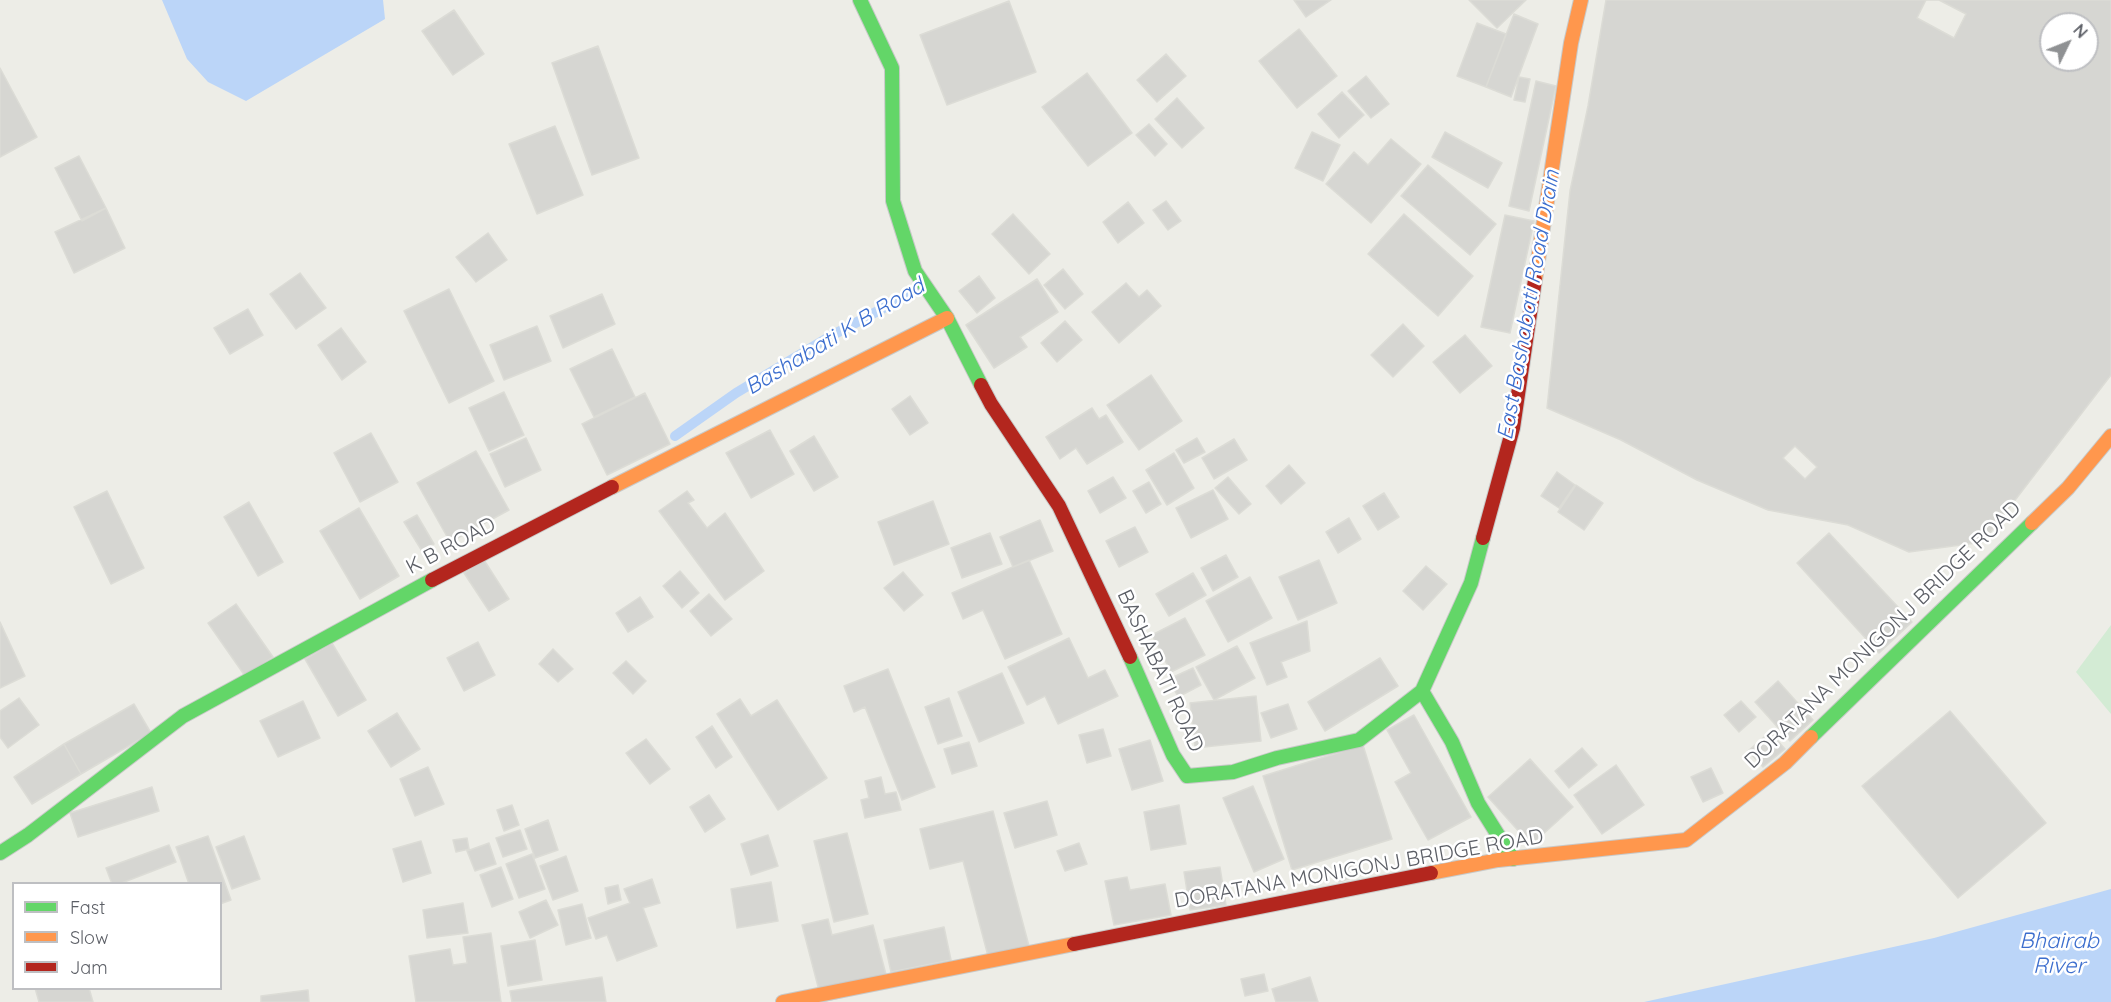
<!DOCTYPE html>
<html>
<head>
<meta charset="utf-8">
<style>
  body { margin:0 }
  #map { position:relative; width:2111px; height:1002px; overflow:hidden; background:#edede7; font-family:Quicksand,sans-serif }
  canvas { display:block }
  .legend { position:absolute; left:12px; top:882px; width:210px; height:108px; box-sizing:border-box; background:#fff; border:2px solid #bebfc2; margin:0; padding:8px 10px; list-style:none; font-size:18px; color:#5c5f66 }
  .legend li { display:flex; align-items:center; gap:12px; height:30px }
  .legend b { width:30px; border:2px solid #bebfc2 }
  .north { position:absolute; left:2039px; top:12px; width:60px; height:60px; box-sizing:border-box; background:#fff; border:2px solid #bebfc2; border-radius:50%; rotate:47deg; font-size:16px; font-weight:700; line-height:24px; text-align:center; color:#5c5f66 }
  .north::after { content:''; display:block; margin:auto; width:21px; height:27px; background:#8f9193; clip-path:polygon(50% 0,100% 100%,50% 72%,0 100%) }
</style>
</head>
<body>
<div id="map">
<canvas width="2111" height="1002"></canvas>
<ul class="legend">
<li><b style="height:8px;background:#63d668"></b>Fast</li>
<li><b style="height:8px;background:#ff974d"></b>Slow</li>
<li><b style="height:8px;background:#b3261e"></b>Jam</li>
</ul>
<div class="north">N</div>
</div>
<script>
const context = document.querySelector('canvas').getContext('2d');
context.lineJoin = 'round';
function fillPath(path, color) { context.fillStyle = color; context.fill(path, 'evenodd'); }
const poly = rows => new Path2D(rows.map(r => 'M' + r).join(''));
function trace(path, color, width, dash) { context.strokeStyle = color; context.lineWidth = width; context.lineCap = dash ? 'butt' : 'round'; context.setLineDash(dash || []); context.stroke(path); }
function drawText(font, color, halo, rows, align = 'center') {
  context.font = font + ' Quicksand,sans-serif'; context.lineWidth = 5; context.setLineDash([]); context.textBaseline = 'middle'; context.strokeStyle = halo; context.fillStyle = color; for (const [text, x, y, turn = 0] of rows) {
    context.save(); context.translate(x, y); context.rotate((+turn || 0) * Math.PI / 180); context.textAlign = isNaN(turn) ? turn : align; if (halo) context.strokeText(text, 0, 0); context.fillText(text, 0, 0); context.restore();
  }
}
fillPath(poly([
  [2111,625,2111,714,2076,672]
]), '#d3ebd4');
fillPath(poly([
  [162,0,383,0,385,19,246,101,208,82,187,59],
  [2111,889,2111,1002,1644,1002,1934,938]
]), '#bbd5f8');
trace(poly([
  [675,436,736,393,829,337,923,287]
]), '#bbd5f8', 10);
const building = poly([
  [1294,0,1331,0,1306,17,1294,0],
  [1469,0,1526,0,1497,28,1469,0],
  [1606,0,2111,0,2111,375,1983,542,1909,552,1848,525,1768,510,1697,480,1621,440,1547,408,1570,191,1588,106,1606,0],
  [2051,24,2087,24,2087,60,2051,60,2051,24],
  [1926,0,1939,0,1966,14,1954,38,1917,18,1926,0],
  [1009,1,1036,72,947,105,920,35,1009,1],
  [454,10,484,54,453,75,422,31,454,10],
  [1514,14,1538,24,1511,97,1486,87,1514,14],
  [1477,23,1506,34,1486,87,1457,76,1477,23],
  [1299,29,1337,76,1297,108,1259,61,1299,29],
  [598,46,639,158,592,175,552,63,598,46],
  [1166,54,1186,76,1157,102,1137,80,1166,54],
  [0,68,37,137,0,157,0,68],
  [1087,73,1132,133,1088,166,1042,107,1087,73],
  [1366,76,1389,104,1371,118,1348,91,1366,76],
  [1519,77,1530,79,1525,102,1514,100,1519,77],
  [1536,81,1556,86,1529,211,1509,206,1536,81],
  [1342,92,1364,115,1339,138,1318,114,1342,92],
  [1177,98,1204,128,1182,148,1155,119,1177,98],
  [1149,124,1167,144,1155,156,1136,135,1149,124],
  [555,126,583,195,537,214,509,144,555,126],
  [1312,132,1340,145,1323,181,1295,168,1312,132],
  [1445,132,1502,163,1488,188,1432,157,1445,132],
  [1391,139,1421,164,1371,223,1326,184,1354,152,1368,165,1391,139],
  [79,156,106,208,82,221,55,168,79,156],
  [1428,165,1496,224,1470,255,1401,196,1428,165],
  [1166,201,1181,221,1168,230,1153,210,1166,201],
  [1128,202,1144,223,1118,243,1103,222,1128,202],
  [106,208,125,248,74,273,55,232,106,208],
  [1013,214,1050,254,1029,274,992,234,1013,214],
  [1404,214,1473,276,1438,316,1368,254,1404,214],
  [1505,215,1534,221,1510,333,1481,327,1505,215],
  [488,233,507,260,476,282,456,257,488,233],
  [1063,269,1083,294,1065,309,1044,285,1063,269],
  [300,273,326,308,296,329,270,294,300,273],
  [979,276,995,298,977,313,959,291,979,276],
  [1037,279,1058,312,1020,337,1027,347,994,368,966,325,1037,279],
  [1126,283,1139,297,1147,290,1161,306,1119,343,1092,312,1126,283],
  [449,289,494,381,449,403,404,311,449,289],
  [602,294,615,324,563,348,550,316,602,294],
  [248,309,263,335,230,354,214,328,248,309],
  [1065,321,1082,340,1057,362,1041,343,1065,321],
  [1403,324,1424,346,1393,377,1371,355,1403,324],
  [537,326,551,361,504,380,490,345,537,326],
  [341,328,366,362,342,380,318,345,341,328],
  [1465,335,1492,366,1460,393,1433,362,1465,335],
  [612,349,635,397,594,417,570,369,612,349],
  [1151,375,1182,421,1139,450,1107,405,1151,375],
  [504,392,524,435,489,451,469,408,504,392],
  [645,393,670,444,607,475,582,424,645,393],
  [910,396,928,423,910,435,892,409,910,396],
  [1092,408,1099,419,1106,415,1123,442,1087,464,1076,448,1060,459,1046,437,1092,408],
  [770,430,794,474,751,498,726,453,770,430],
  [371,433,398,482,360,502,334,453,371,433],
  [814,436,838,477,814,491,790,451,814,436],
  [526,438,541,470,505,487,490,454,526,438],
  [1197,438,1205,452,1184,463,1176,450,1197,438],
  [1234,439,1247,460,1214,479,1202,458,1234,439],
  [1795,446,1817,467,1805,479,1783,458,1795,446],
  [476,451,509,510,450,542,417,483,476,451],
  [1174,453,1194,488,1167,505,1146,470,1174,453],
  [1289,465,1305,483,1281,504,1266,486,1289,465],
  [1557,472,1575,485,1559,508,1541,496,1557,472],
  [1113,477,1126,498,1100,513,1088,491,1113,477],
  [1228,477,1251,504,1239,514,1215,488,1228,477],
  [1149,482,1161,504,1146,513,1133,491,1149,482],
  [1576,485,1603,503,1584,530,1558,512,1576,485],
  [1213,490,1228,519,1191,538,1176,508,1213,490],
  [107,491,144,568,111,584,74,507,107,491],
  [687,491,694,500,688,503,707,528,725,513,764,571,725,600,659,511,687,491],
  [1384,493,1399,517,1378,530,1363,506,1384,493],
  [933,501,949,544,894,565,878,522,933,501],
  [249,502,283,562,258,576,224,517,249,502],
  [359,508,399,576,360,599,320,531,359,508],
  [417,515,434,544,422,551,404,522,417,515],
  [1349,518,1361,539,1338,553,1326,532,1349,518],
  [1040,520,1053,551,1013,567,1000,537,1040,520],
  [1135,527,1148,552,1119,567,1106,541,1135,527],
  [990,533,1002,564,962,578,951,548,990,533],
  [1829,533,1912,622,1879,653,1797,563,1829,533],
  [1226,555,1238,577,1213,591,1201,568,1226,555],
  [484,560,509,599,489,611,464,573,484,560],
  [1029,560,1062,634,1005,659,983,610,963,619,952,593,1029,560],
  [1319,560,1337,603,1298,620,1279,577,1319,560],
  [1426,566,1447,584,1423,610,1403,591,1426,566],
  [680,571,699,593,682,608,663,586,680,571],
  [903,572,923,595,904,611,884,588,903,572],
  [1193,573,1206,595,1169,616,1156,594,1193,573],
  [1250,577,1272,618,1228,642,1206,601,1250,577],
  [709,594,732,619,711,636,690,611,709,594],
  [640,597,653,617,628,632,616,613,640,597],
  [236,604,273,657,245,676,208,623,236,604],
  [1185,618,1205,655,1171,672,1152,635,1185,618],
  [1307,621,1310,651,1281,662,1287,677,1267,685,1250,643,1307,621],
  [0,622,25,676,0,688,0,622],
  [1069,638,1088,678,1105,670,1118,696,1058,724,1045,696,1027,705,1008,667,1069,638],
  [478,642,495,675,464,691,447,658,478,642],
  [332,643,366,700,338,716,305,659,332,643],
  [1237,646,1255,678,1214,700,1196,667,1237,646],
  [553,649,573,669,558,682,539,664,553,649],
  [1380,658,1398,686,1325,731,1308,702,1380,658],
  [626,661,646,681,633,694,613,673,626,661],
  [1193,668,1201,685,1178,697,1169,679,1193,668],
  [888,669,935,787,902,800,865,707,854,712,844,686,888,669],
  [1002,673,1024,723,979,742,958,692,1002,673],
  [1778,681,1813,720,1790,741,1755,702,1778,681],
  [1256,696,1261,741,1195,748,1190,703,1256,696],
  [19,698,39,725,8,748,0,737,0,711,19,698],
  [949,698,962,736,938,744,925,707,949,698],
  [740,699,751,716,777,700,827,778,778,810,717,714,740,699],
  [303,701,320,738,278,757,260,721,303,701],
  [1741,701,1756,717,1739,732,1724,715,1741,701],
  [134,704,151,733,81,774,64,744,134,704],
  [1288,704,1297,729,1271,738,1261,713,1288,704],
  [1950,711,2046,823,1958,898,1862,786,1950,711],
  [397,713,420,749,391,767,368,731,397,713],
  [1414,715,1471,817,1428,840,1395,782,1411,773,1387,730,1414,715],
  [712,726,732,757,716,768,696,737,712,726],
  [1103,729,1111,756,1087,763,1079,735,1103,729],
  [1770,732,1785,749,1763,767,1748,751,1770,732],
  [646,739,670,769,650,784,626,753,646,739],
  [1150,740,1163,781,1132,790,1119,749,1150,740],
  [969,742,977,766,952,774,944,749,969,742],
  [64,744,81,774,32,804,14,777,64,744],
  [1363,745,1392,839,1292,870,1263,776,1363,745],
  [1582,748,1597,765,1569,788,1555,771,1582,748],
  [1530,759,1573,807,1531,845,1488,797,1530,759],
  [1616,765,1644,805,1602,834,1574,795,1616,765],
  [428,767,444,804,415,816,400,779,428,767],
  [1711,768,1723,793,1703,802,1691,777,1711,768],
  [881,777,885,794,896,792,901,810,865,818,861,800,869,798,865,781,881,777],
  [1253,786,1284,859,1254,872,1223,798,1253,786],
  [152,787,159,811,78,837,70,813,152,787],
  [709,795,725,819,705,832,690,807,709,795],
  [1047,801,1057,835,1015,848,1004,813,1047,801],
  [512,805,519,825,504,831,497,810,512,805],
  [1179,805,1186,844,1151,850,1144,812,1179,805],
  [993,811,1029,946,988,956,963,861,930,869,920,829,993,811],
  [548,820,558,850,535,858,525,829,548,820],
  [520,830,527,849,503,857,496,838,520,830],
  [847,833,868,914,834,922,814,841,847,833],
  [768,835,778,866,751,875,741,844,768,835],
  [208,836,231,900,220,904,220,884,189,884,176,847,208,836],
  [244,836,260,879,232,889,216,847,244,836],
  [467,838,469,849,456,852,453,840,467,838],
  [421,841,431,873,403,882,393,849,421,841],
  [489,843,496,864,475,871,467,851,489,843],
  [1079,843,1087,864,1065,871,1057,851,1079,843],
  [169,845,176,862,119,884,112,884,106,868,169,845],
  [532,854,545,889,519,898,506,864,532,854],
  [566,856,578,891,553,900,540,866,566,856],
  [1355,861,1360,875,1339,882,1334,868,1355,861],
  [501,867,513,899,492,907,480,875,501,867],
  [1220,867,1226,905,1190,910,1184,872,1220,867],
  [1127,877,1130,890,1165,884,1171,915,1114,925,1105,881,1127,877],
  [652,879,660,903,643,908,657,946,617,961,607,935,596,939,588,918,630,903,624,889,652,879],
  [771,882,778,921,737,928,731,889,771,882],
  [618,885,621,900,608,904,605,888,618,885],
  [546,900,558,925,530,938,519,912,546,900],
  [463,903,468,933,427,938,423,910,463,903],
  [582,904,591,938,566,945,558,910,582,904],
  [828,919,832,935,873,925,889,986,822,1002,802,925,828,919],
  [944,927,951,960,891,972,884,940,944,927],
  [491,933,501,1002,416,1002,409,956,450,949,453,965,467,963,463,937,491,933],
  [535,940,542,980,508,986,501,946,535,940],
  [1264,974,1268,991,1245,996,1241,979,1264,974],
  [602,977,606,1002,512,1002,510,991,602,977],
  [1310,977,1318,1002,1276,1002,1272,989,1310,977],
  [35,988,89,988,93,1002,39,1002,35,988],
  [308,990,309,1002,261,1002,261,996,308,990]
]);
fillPath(building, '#d6d6d2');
trace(building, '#dcdcd6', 1.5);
const fast = poly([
  [860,0,892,68,893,201,915,271,947,318,981,385],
  [1130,657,1173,755,1187,776,1233,772,1277,758,1359,740,1422,691,1471,583,1483,538],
  [1422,691,1452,742,1478,803,1513,859],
  [1811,737,2032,523],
  [0,853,28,835,183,716,432,580]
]);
const slow = poly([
  [1535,280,1571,43,1581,0],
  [612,487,947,318],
  [2032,523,2068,488,2111,436],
  [1431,873,1498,860,1686,840,1785,763,1811,737],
  [783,1002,1074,944]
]);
const jam = poly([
  [981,385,991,404,1059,506,1130,657],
  [1483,538,1513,428,1535,280],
  [432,580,612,487],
  [1074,944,1431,873]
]);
trace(fast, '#c8c9c8', 16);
trace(slow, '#c8c9c8', 16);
trace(jam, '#c8c9c8', 16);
trace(fast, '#63d668', 14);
trace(slow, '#ff974d', 14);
trace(jam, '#b3261e', 14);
drawText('21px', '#5c5f66', '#fff', [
  ["K B ROAD",451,546,-28],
  ["DORATANA MONIGONJ BRIDGE ROAD",1883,635,-44],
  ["BASHABATI ROAD",1160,671,65],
  ["DORATANA MONIGONJ BRIDGE ROAD",1359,869,-10]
]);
drawText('italic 22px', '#3c6ece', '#fff', [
  ["East Bashabati Road Drain",1529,305,-80],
  ["Bashabati K B Road",835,337,-31],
  ["Bhairab",2059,941],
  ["River",2059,966]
]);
</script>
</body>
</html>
